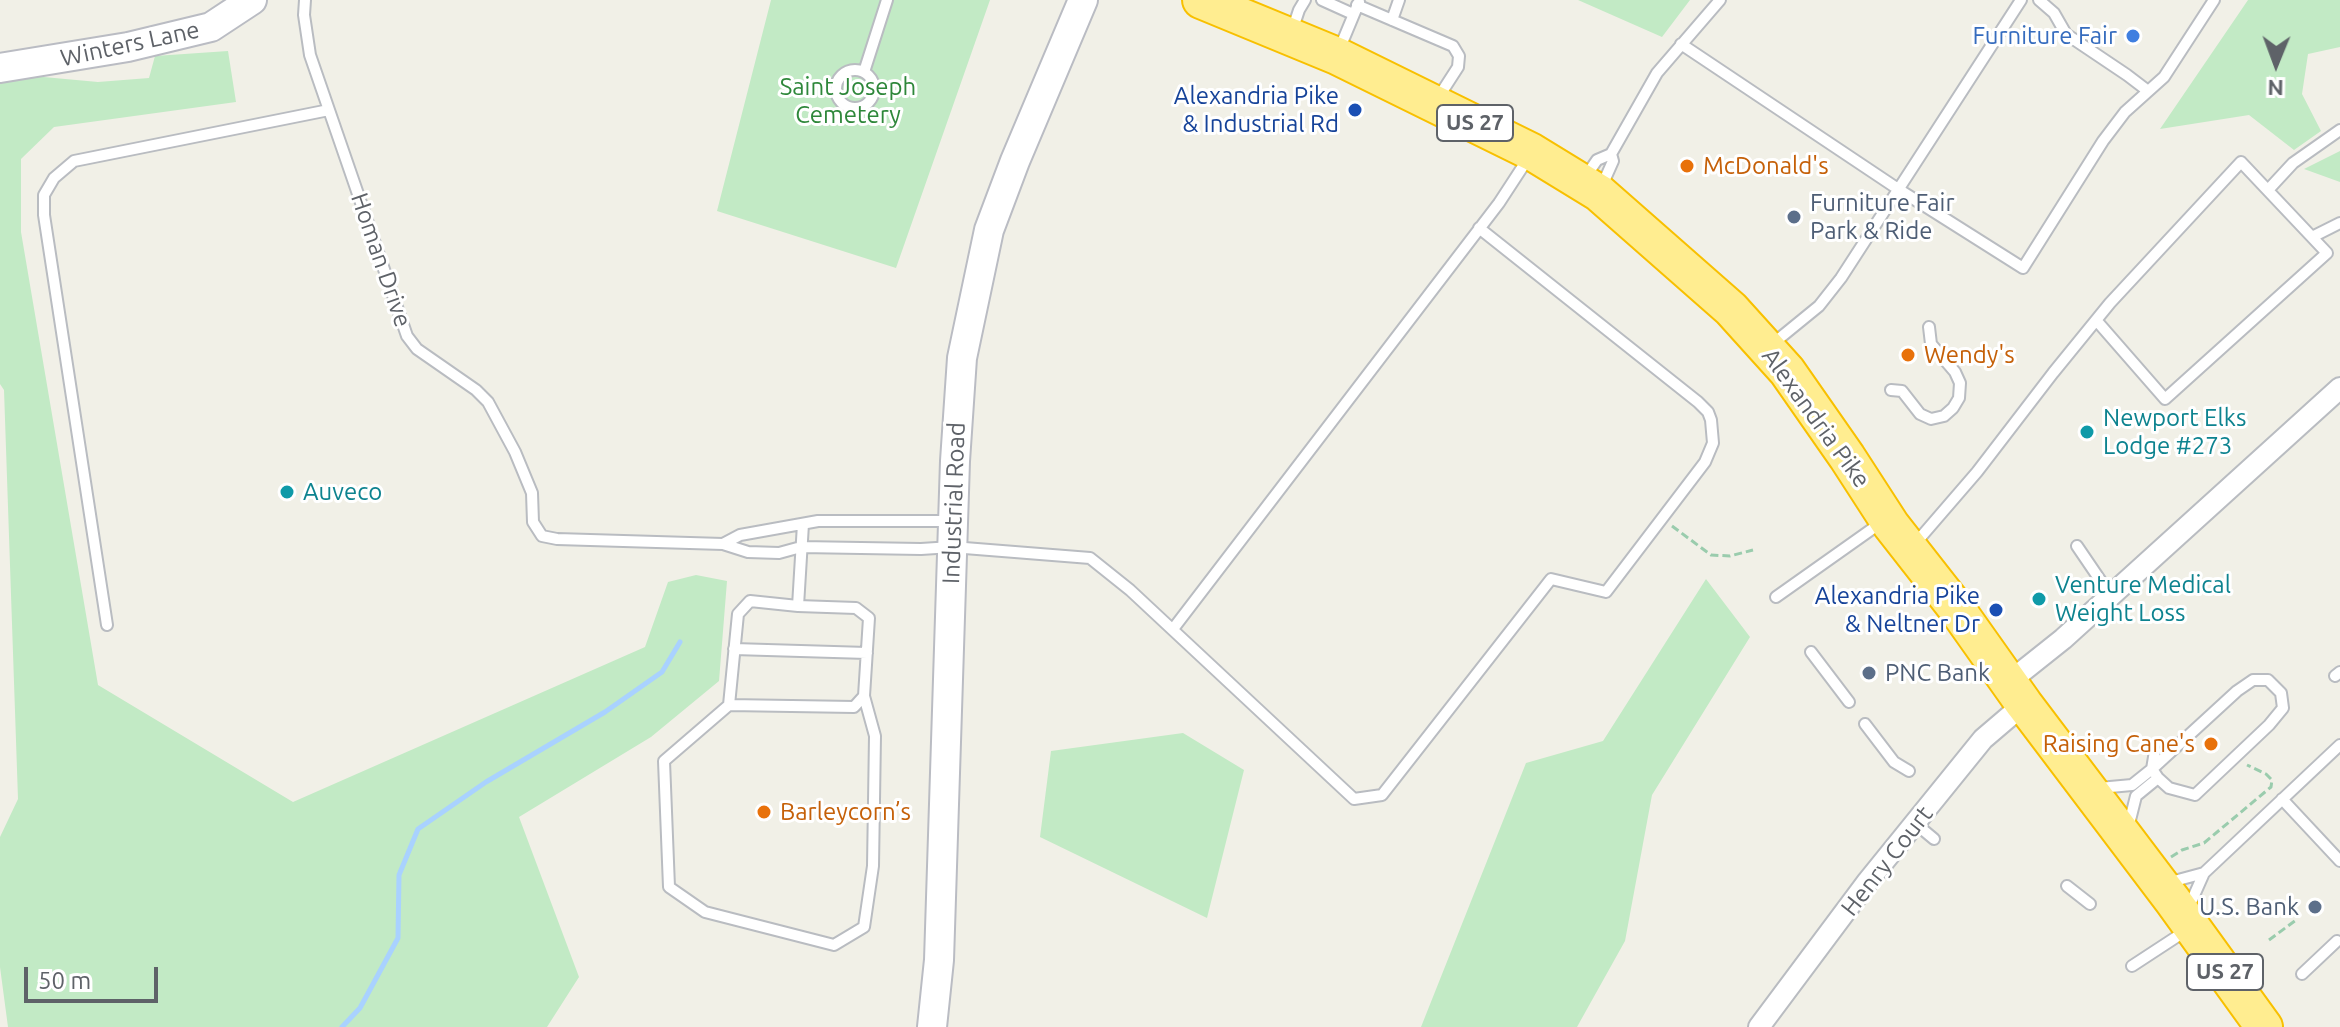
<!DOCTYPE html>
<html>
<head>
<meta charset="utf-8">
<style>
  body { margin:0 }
  #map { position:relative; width:2340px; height:1027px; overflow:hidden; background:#f1f0e7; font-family:Ubuntu,sans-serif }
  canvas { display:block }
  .north { position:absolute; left:2236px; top:24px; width:80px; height:80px; -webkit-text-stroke:6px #fff; paint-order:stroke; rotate:181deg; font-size:22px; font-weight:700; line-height:32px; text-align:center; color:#5e6268 }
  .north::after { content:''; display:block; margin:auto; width:28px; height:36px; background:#5e6268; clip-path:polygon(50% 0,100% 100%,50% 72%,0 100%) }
  .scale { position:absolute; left:24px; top:967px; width:134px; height:36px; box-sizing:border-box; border:4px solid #5e6268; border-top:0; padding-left:10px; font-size:24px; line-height:28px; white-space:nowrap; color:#5e6268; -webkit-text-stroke:6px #fff; paint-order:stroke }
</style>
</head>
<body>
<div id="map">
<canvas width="2340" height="1027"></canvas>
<div class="north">N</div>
<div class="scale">50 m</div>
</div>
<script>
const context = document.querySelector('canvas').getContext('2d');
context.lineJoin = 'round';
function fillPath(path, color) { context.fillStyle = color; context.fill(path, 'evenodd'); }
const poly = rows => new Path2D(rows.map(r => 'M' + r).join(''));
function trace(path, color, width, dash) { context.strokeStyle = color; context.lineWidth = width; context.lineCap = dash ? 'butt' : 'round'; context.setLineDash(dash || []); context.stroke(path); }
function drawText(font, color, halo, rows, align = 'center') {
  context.font = font + ' Ubuntu,sans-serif'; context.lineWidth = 6; context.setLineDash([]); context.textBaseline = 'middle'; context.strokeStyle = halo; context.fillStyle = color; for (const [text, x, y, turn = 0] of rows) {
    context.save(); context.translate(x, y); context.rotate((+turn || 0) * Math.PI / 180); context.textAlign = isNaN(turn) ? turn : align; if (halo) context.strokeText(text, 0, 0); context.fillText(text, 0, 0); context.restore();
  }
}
fillPath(poly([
  [771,0,990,0,896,268,717,211],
  [1578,0,1690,0,1662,37],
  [2248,0,2340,0,2340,47,2308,54,2302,94,2321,131,2294,150,2249,115,2160,129],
  [228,51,236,102,54,127,21,159,21,232,98,685,293,802,645,647,668,582,696,575,727,581,719,681,651,737,519,817,579,977,547,1027,8,1027,0,967,0,837,18,799,4,390,0,384,0,73,98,82,149,78,155,56],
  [2340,151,2340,182,2304,169],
  [1706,579,1750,637,1652,795,1625,941,1577,1027,1421,1027,1526,763,1603,741],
  [1183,733,1244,770,1207,918,1040,837,1051,751]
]), '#c2eac5');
trace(poly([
  [342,1027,360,1008,398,938,399,875,418,829,486,782,605,712,662,672,680,642]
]), '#a9d2ff', 5);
const lane = poly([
  [305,0,304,15,310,55,407,336,417,349,476,390,488,402,515,452,532,493,533,522,542,536,557,539,723,544,748,552,779,553,801,547,921,549,952,547,1090,558,1130,590,1354,799,1382,795,1551,579,1606,592,1705,462,1713,443,1711,420,1708,412,1698,402,1479,228],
  [1322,0,1353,14],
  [2039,0,2054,13,2066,34,2127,75,2148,91],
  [1357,5,1453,46,1459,56,1458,67,1438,98],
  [1392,20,1399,0],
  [1292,31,1299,10,1305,0],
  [1681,44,1898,189,2023,268,2103,141,2125,112,2164,77,2214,0],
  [1339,50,1359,2],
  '836 89a19 19 0 1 1 38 0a19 19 0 1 1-38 0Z',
  [864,72,887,0],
  [1611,154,1657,73,1720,0],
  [1586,176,1597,160,1611,154,1613,161,1601,188],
  [2268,190,2293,163,2340,130],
  [2312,237,2340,223],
  [1770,346,1819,306,1841,278,2021,0],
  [1891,390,1902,391,1920,414,1931,419,1944,416,1953,408,1959,398,1960,383,1955,372,1931,344,1929,327],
  [803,524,798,606,856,608,869,618,864,696,854,707,729,705,664,761,669,887,705,912,834,945,864,927,873,866,875,736,864,696],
  [723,544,740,535,818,521,951,521],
  [1914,545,1977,472,2053,373,2110,303,2241,162,2327,253,2165,399,2096,320],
  [2077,546,2111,596],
  [1776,597,1882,522],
  [107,625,44,215,44,195,54,178,74,161,329,110],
  [1173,629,1499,203,1529,157],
  [734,649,867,653],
  [1811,652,1849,702],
  [2335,676,2340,672],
  [729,705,738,614,750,601,798,606],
  [1865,724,1894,762,1909,771],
  [2099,788,2132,785,2152,769,2155,751],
  [2282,799,2340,861],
  [1916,824,1934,839],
  [2128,828,2136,796,2158,778,2169,788,2195,795,2269,725,2283,708,2281,693,2268,680,2253,680,2237,691,2152,769,2158,778],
  [2167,883,2204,873],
  [2067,886,2090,904],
  [2188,909,2204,873,2340,745],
  [2132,966,2187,930],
  [2302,974,2337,941]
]);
const street = poly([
  [2009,682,2063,639,2340,388],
  [1759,1027,1868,881,1983,739,2024,704]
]);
const secondary = poly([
  [0,68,128,47,211,27,252,0],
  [932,1027,939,960,955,461,962,358,989,230,1015,161,1083,0]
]);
const highway = poly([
  [1201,0,1337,56,1532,152,1599,193,1731,309,1787,371,1847,457,1891,525,1956,608,2024,704,2173,901,2264,1027]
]);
trace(lane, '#b9bcc1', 14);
trace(street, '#b9bcc1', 24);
trace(secondary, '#babcc3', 32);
trace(highway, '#f8c000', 40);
trace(poly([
  [1672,526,1711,555,1730,556,1753,550],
  [2171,857,2182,850,2204,843,2271,787,2272,780,2266,774,2247,765],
  [2269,940,2296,920]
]), '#9accad', 3, [8, 4]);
trace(lane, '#fff', 10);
trace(street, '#fff', 20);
trace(secondary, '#fff', 28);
trace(highway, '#ffed90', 36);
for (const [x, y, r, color] of [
  [2133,36,8,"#3f7fe0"],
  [1355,110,8,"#1a4fb4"],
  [1687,166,8,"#e8710a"],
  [1794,217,8,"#5c6f8a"],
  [1908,355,8,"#e8710a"],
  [2087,432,8,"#0f9aa8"],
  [287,492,8,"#0f9aa8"],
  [2039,599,8,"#0f9aa8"],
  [1996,610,8,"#1a4fb4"],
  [1869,673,8,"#5c6f8a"],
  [2211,744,8,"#e8710a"],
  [764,812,8,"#e8710a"],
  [2315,907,8,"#5c6f8a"]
]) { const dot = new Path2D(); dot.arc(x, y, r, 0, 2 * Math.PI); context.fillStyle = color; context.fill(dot); trace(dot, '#fff', 3); }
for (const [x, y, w] of [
  [1475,123,76],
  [2225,972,76]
]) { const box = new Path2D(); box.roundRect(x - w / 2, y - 18, w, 36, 6); context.fillStyle = '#fff'; context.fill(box); trace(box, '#5e6268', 2); }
drawText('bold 22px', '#5e6268', null, [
  ["US 27",1475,123],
  ["US 27",2225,972]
]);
drawText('24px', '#366cbe', '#fff', [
  ["Furniture Fair",2117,36]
], 'right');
drawText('24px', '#5e6268', '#fff', [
  ["Winters Lane",130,44,-12],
  ["Homan Drive",381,260,71],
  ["Alexandria Pike",1816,418,54],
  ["Industrial Road",954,503,-88],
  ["Henry Court",1887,861,-52]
]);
drawText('24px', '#2e873a', '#fff', [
  ["Saint Joseph",848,87],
  ["Cemetery",848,115]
]);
drawText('24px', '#164399', '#fff', [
  ["Alexandria Pike",1339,96],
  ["& Industrial Rd",1339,124],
  ["Alexandria Pike",1980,596],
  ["& Neltner Dr",1980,624]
], 'right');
drawText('24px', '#c56008', '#fff', [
  ["McDonald's",1703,166],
  ["Wendy's",1924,355],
  ["Raising Cane's",2195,744,"right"],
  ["Barleycorn’s",780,812]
], 'left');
drawText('24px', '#4e5e75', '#fff', [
  ["Furniture Fair",1810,203],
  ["Park & Ride",1810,231],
  ["PNC Bank",1885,673],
  ["U.S. Bank",2299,907,"right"]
], 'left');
drawText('24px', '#0d838f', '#fff', [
  ["Newport Elks",2103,418],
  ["Lodge #273",2103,446],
  ["Auveco",303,492],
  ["Venture Medical",2055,585],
  ["Weight Loss",2055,613]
], 'left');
</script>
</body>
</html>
